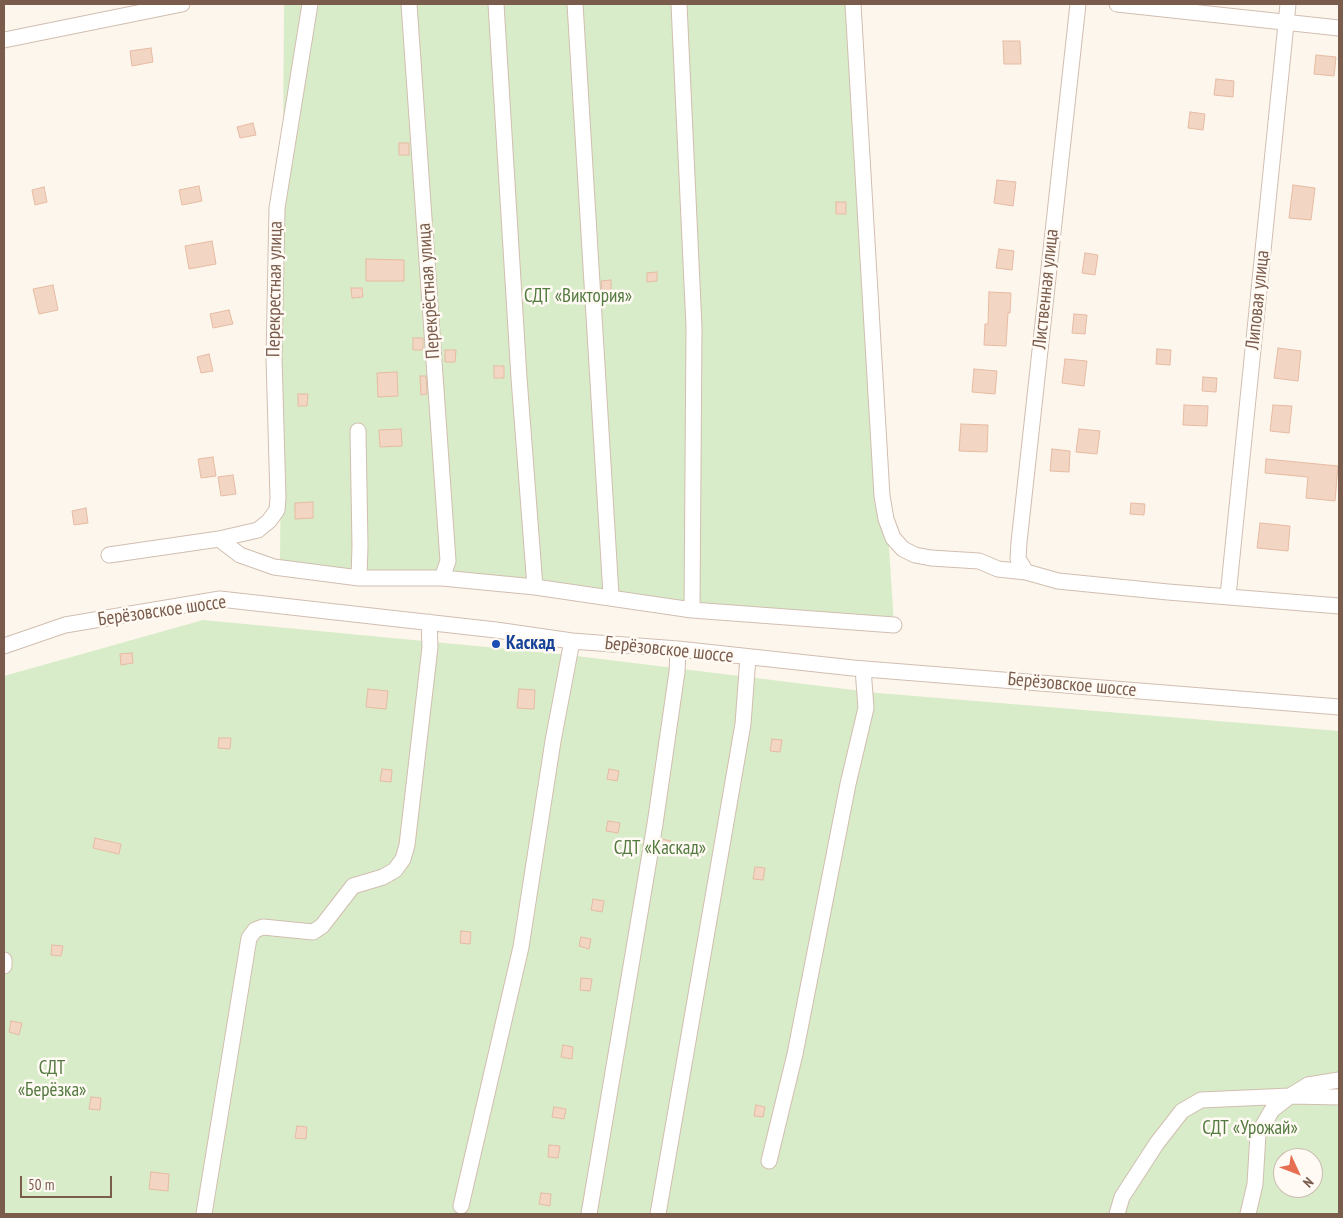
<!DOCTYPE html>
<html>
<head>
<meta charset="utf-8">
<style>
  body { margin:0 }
  #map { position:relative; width:1343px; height:1218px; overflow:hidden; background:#fdf6ec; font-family:"PT Sans Narrow",sans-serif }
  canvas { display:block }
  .frame { position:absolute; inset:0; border:5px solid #7a5c4d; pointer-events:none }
  .north { position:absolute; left:1273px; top:1148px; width:50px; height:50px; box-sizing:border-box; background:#fffaf3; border:1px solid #cabbb1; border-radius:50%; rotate:133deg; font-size:14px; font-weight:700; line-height:20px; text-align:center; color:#7a5c4d }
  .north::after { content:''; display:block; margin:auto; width:18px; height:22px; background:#e76f51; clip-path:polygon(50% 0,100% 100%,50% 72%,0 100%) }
  .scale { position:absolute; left:20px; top:1176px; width:92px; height:22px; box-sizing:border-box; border:2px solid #7a5c4d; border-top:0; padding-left:6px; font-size:15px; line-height:18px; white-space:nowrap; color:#7a5c4d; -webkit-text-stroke:4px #fffaf3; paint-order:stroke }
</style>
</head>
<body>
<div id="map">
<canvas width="1343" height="1218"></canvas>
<div class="frame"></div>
<div class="north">N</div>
<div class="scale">50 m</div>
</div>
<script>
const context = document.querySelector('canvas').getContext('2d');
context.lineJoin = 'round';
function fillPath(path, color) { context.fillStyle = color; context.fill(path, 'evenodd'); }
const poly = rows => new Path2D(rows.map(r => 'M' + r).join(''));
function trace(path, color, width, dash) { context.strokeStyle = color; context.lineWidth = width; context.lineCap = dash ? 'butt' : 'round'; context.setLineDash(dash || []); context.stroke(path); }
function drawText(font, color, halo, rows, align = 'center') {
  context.font = font + ' "PT Sans Narrow",sans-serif'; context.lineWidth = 5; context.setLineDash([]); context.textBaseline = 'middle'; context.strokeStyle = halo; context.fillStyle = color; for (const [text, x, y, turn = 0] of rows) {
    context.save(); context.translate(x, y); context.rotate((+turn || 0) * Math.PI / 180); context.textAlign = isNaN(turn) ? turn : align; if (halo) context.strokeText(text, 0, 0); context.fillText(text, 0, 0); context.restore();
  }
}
fillPath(poly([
  [284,4,854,4,894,625,280,562],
  [203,620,560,654,878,693,1339,731,1339,1214,4,1214,4,676],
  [1283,1158,1313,1158,1313,1188,1283,1188]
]), '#d8ecc9');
const building = poly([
  [1003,41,1020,41,1021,64,1004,64,1003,41],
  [151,48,153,62,132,66,130,51,151,48],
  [1316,55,1336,57,1334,76,1314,74,1316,55],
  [1216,79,1234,81,1233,97,1214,95,1216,79],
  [1190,112,1205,114,1203,130,1188,128,1190,112],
  [253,123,256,135,240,138,237,127,253,123],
  [399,143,409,143,409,155,399,155,399,143],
  [997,180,1016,182,1013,206,994,203,997,180],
  [1293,185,1315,188,1311,220,1289,218,1293,185],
  [199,186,202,201,182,205,179,190,199,186],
  [44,187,47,202,35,205,32,190,44,187],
  [836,202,846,202,846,214,836,214,836,202],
  [212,241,216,264,189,269,185,246,212,241],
  [999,249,1014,251,1012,270,996,268,999,249],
  [1085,253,1098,255,1095,275,1082,273,1085,253],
  [366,259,404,260,404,281,366,281,366,259],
  [657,272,657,281,647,282,647,273,657,272],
  [611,280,611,290,602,290,601,281,611,280],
  [53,285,58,310,39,314,33,289,53,285],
  [351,288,362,288,363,297,352,298,351,288],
  [989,292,1011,293,1010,313,1008,313,1006,346,984,345,985,324,988,324,989,292],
  [229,310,233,324,213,328,210,314,229,310],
  [1074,314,1087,315,1085,334,1072,333,1074,314],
  [413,338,423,338,423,350,413,350,413,338],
  [1278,348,1301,351,1298,381,1274,378,1278,348],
  [1157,349,1171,350,1170,365,1156,364,1157,349],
  [445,350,456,350,455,362,445,362,445,350],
  [209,354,213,371,201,373,197,357,209,354],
  [1065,359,1087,361,1084,386,1062,383,1065,359],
  [494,366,504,366,504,378,494,378,494,366],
  [974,369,997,371,995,394,972,392,974,369],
  [397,372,398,396,378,397,377,373,397,372],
  [420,376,426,376,427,394,421,395,420,376],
  [1203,377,1217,378,1216,392,1202,391,1203,377],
  [298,394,308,394,307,406,298,406,298,394],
  [1184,405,1208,406,1207,426,1183,425,1184,405],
  [1273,405,1292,406,1289,433,1270,431,1273,405],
  [961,424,988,425,987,452,959,451,961,424],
  [401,429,402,446,380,447,379,430,401,429],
  [1079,429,1100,431,1097,454,1076,452,1079,429],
  [1052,449,1070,451,1069,472,1050,471,1052,449],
  [213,457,216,476,201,478,198,459,213,457],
  [1266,459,1338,466,1335,501,1306,498,1308,477,1265,473,1266,459],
  [233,475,236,494,221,496,218,477,233,475],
  [313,502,313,518,295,519,295,503,313,502],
  [1131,503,1145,504,1144,515,1130,514,1131,503],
  [86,508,88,523,74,525,72,511,86,508],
  [1260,523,1290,526,1288,551,1257,548,1260,523],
  [132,653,133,663,121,665,120,654,132,653],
  [368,689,388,691,386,709,366,707,368,689],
  [519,689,535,690,534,709,517,708,519,689],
  [219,738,231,738,230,749,218,748,219,738],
  [772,739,782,740,780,752,770,751,772,739],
  [382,769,392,770,391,782,380,781,382,769],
  [609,769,619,771,617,781,607,779,609,769],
  [608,821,620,823,618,833,606,831,608,821],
  [95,838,121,844,119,854,93,848,95,838],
  [662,839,671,841,669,851,660,850,662,839],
  [755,867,765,868,763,880,753,879,755,867],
  [593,899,604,901,602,912,591,910,593,899],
  [461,931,471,932,470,944,460,943,461,931],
  [581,937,591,939,589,949,579,946,581,937],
  [52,945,63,946,61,956,51,955,52,945],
  [581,978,592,979,590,991,580,990,581,978],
  [11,1021,22,1023,19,1035,9,1032,11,1021],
  [563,1045,573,1047,572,1059,561,1057,563,1045],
  [91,1097,101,1098,100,1110,89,1109,91,1097],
  [756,1105,765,1107,763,1117,754,1116,756,1105],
  [554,1107,566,1109,564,1119,552,1117,554,1107],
  [297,1126,307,1127,306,1139,295,1138,297,1126],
  [549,1145,560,1146,558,1158,548,1157,549,1145],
  [151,1172,169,1174,168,1191,149,1189,151,1172],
  [541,1193,551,1194,550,1206,539,1204,541,1193]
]);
fillPath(building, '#f3d5c3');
trace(building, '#e6bba3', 1);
const minor = poly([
  [409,4,448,561,442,578],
  [496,4,519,378,535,587],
  [575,4,611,595],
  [679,4,694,327,692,610],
  [853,4,882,496,886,519,893,538,903,549,915,555,931,558,979,561,998,569,1026,572,1058,581,1168,592,1339,606],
  [1117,4,1339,28],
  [4,40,182,4],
  [358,431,360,546,359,578],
  [219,539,240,555,274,567,359,578,442,578,535,587,692,610,894,625],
  [109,555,219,539,258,530,269,521,277,510,278,498,274,358,277,208,310,4],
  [1026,572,1018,559,1019,542,1078,4],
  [1228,596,1288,4],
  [4,646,65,625,220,599,496,630,572,641,678,649,853,668,1339,707],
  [4,960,4,966],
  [769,1161,795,1054,848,784,866,708,863,669],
  [461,1206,521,947,553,741,572,641],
  [204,1214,249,938,255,930,263,927,313,932,322,926,353,886,383,877,395,870,403,859,407,845,430,647,429,622],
  [589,1214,655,824,677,672,678,649],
  [658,1214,743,724,748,657],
  [1117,1214,1122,1197,1157,1143,1182,1111,1201,1100,1290,1096,1339,1097],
  [1248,1214,1255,1184,1258,1134,1272,1110,1290,1096,1308,1085,1339,1080]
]);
trace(minor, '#d1beb0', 17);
trace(minor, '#fff', 15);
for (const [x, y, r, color] of [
  [496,644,5,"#1a4fb4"]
]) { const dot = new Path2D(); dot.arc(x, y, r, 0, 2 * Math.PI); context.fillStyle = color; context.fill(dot); trace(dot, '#fffaf3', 2); }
drawText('19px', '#7a5c4d', '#fffaf3', [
  ["Перекрестная улица",275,289,-89],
  ["Лиственная улица",1046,289,-84],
  ["Перекрёстная улица",429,291,-94],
  ["Липовая улица",1258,300,-84],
  ["Берёзовское шоссе",162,611,-8],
  ["Берёзовское шоссе",669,650,6],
  ["Берёзовское шоссе",1072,685,5]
]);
drawText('19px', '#537a41', '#fffaf3', [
  ["СДТ «Виктория»",578,297],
  ["СДТ «Каскад»",660,849],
  ["СДТ",52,1069],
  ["«Берёзка»",52,1091],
  ["СДТ «Урожай»",1250,1129]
]);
drawText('bold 19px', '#164399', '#fffaf3', [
  ["Каскад",506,644]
], 'left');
</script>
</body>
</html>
